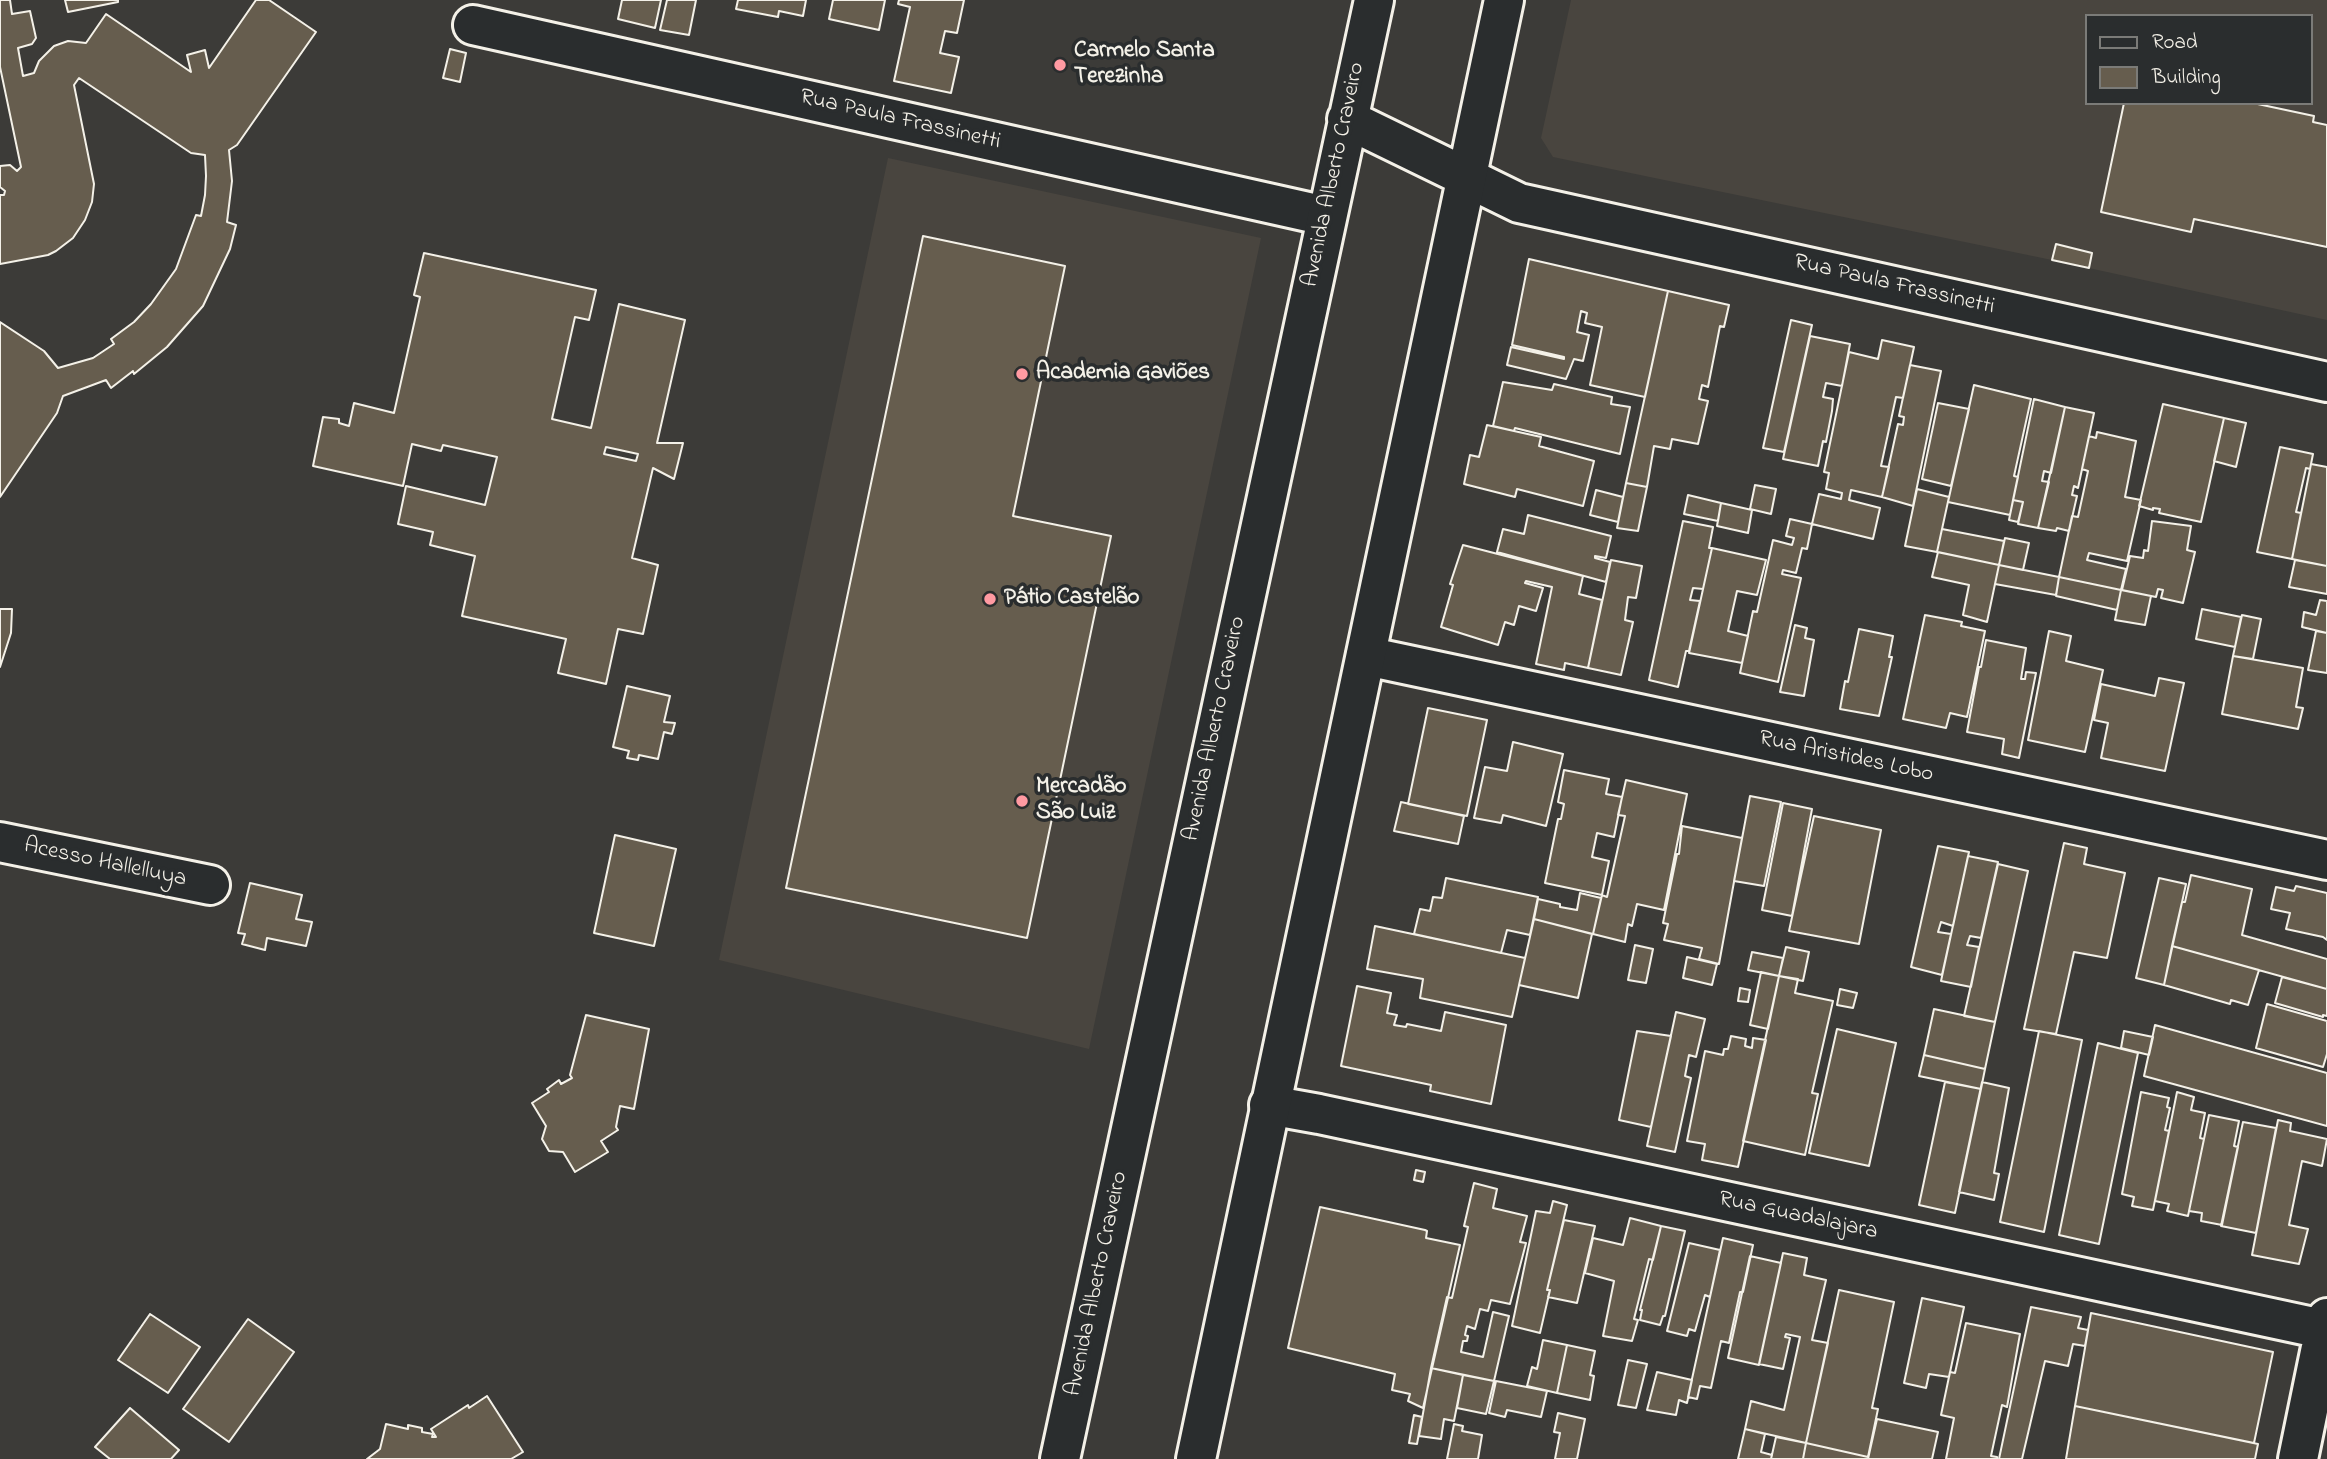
<!DOCTYPE html>
<html>
<head>
<meta charset="utf-8">
<style>
  body { margin:0 }
  #map { position:relative; width:2327px; height:1459px; overflow:hidden; background:#3c3b38; font-family:"Indie Flower",sans-serif }
  canvas { display:block }
  .legend { position:absolute; left:2085px; top:14px; width:228px; height:91px; box-sizing:border-box; background:#2a2d2e; border:2px solid #7b7b78; margin:0; padding:9px 12px; list-style:none; font-size:21px; color:#f4f1e8 }
  .legend li { display:flex; align-items:center; gap:14px; height:35px }
  .legend b { width:35px; border:2px solid #7b7b78 }
</style>
</head>
<body>
<div id="map">
<canvas width="2327" height="1459"></canvas>
<ul class="legend">
<li><b style="height:9px;background:#2a2d2e"></b>Road</li>
<li><b style="height:19px;background:#665d4e"></b>Building</li>
</ul>
</div>
<script>
const context = document.querySelector('canvas').getContext('2d');
context.lineJoin = 'round';
function fillPath(path, color) { context.fillStyle = color; context.fill(path, 'evenodd'); }
const poly = rows => new Path2D(rows.map(r => 'M' + r).join(''));
function trace(path, color, width, dash) { context.strokeStyle = color; context.lineWidth = width; context.lineCap = dash ? 'butt' : 'round'; context.setLineDash(dash || []); context.stroke(path); }
function drawText(font, color, halo, rows, align = 'center') {
  context.font = font + ' "Indie Flower",sans-serif'; context.lineWidth = 7; context.setLineDash([]); context.textBaseline = 'middle'; context.strokeStyle = halo; context.fillStyle = color; for (const [text, x, y, turn = 0] of rows) {
    context.save(); context.translate(x, y); context.rotate((+turn || 0) * Math.PI / 180); context.textAlign = isNaN(turn) ? turn : align; if (halo) context.strokeText(text, 0, 0); context.fillText(text, 0, 0); context.restore();
  }
}
fillPath(poly([
  [1571,0,2327,0,2327,320,2052,260,1553,157,1541,138],
  [2087,16,2311,16,2311,103,2087,103],
  [888,158,1261,238,1089,1049,719,960]
]), '#49453f');
const building = poly([
  [0,0,10,0,12,14,30,11,36,38,32,44,18,48,23,76,34,73,39,61,54,46,68,41,86,43,106,14,191,72,187,55,205,50,209,68,256,0,269,0,316,32,237,145,229,150,232,181,227,222,236,225,230,249,203,306,167,347,134,374,133,371,111,388,106,380,63,396,57,413,0,497,0,322,44,351,58,368,93,358,114,344,111,339,134,322,151,304,176,269,196,215,201,216,205,195,206,176,205,155,191,153,79,78,74,85,94,184,92,202,85,220,73,238,56,251,48,255,0,264,0,195,4,195,5,191,0,187,0,166,10,165,17,171,21,167,0,67,0,0],
  [65,0,118,0,118,2,68,12,65,0],
  [622,0,661,0,655,28,618,19,622,0],
  [667,0,696,0,689,35,660,30,667,0],
  [738,0,806,0,803,16,779,11,778,17,736,9,738,0],
  [833,0,885,0,879,30,829,19,833,0],
  [899,0,964,0,957,33,945,31,940,53,959,57,951,93,894,81,910,7,898,4,899,0],
  [450,49,466,53,460,82,443,78,450,49],
  [2124,103,2253,103,2314,116,2313,122,2327,125,2327,247,2194,219,2191,232,2101,212,2124,103],
  [923,236,1065,266,1013,516,1111,536,1027,938,786,888,923,236],
  [2056,244,2092,253,2089,268,2052,260,2056,244],
  [424,253,596,290,589,320,575,317,552,419,591,428,619,304,685,320,657,443,683,443,674,479,653,468,632,558,658,565,643,634,618,629,606,684,558,673,566,639,462,616,475,556,430,545,433,532,398,524,406,486,485,505,497,457,443,445,441,451,412,444,403,486,313,466,323,417,339,419,339,423,349,426,354,403,394,413,420,297,414,295,424,253],
  [606,447,638,454,636,461,604,454,606,447],
  [1529,259,1668,291,1645,397,1590,385,1602,327,1585,323,1587,313,1581,311,1577,332,1589,335,1583,361,1574,359,1566,379,1507,365,1511,347,1564,359,1564,357,1512,345,1529,259],
  [1668,291,1729,305,1724,327,1720,326,1708,387,1702,385,1699,399,1708,401,1698,444,1672,439,1670,449,1654,446,1647,487,1626,483,1668,291],
  [1791,320,1812,325,1784,452,1763,448,1791,320],
  [1810,336,1850,344,1842,386,1826,383,1823,397,1833,399,1832,411,1826,442,1823,441,1818,466,1783,459,1810,336],
  [1882,340,1914,347,1903,398,1896,397,1881,466,1889,467,1882,497,1851,490,1849,500,1880,508,1873,539,1812,524,1819,494,1841,499,1842,493,1826,489,1829,473,1824,472,1849,352,1878,359,1882,340],
  [1910,365,1941,371,1913,506,1882,497,1898,424,1903,425,1904,417,1899,416,1910,365],
  [1503,382,1552,390,1554,384,1612,397,1611,404,1630,407,1620,454,1515,428,1514,431,1493,426,1503,382],
  [1974,385,2031,399,2014,476,2018,477,2010,515,1948,502,1974,385],
  [2034,399,2065,407,2051,473,2044,471,2042,481,2049,482,2038,528,2018,524,2023,502,2013,500,2034,399],
  [1938,403,1969,409,1951,486,1922,479,1938,403],
  [2163,404,2224,418,2201,522,2159,513,2160,509,2153,508,2153,510,2139,506,2163,404],
  [2065,407,2094,413,2078,488,2074,486,2072,495,2077,496,2069,531,2057,528,2056,531,2038,528,2065,407],
  [2224,418,2246,423,2236,467,2214,461,2224,418],
  [1487,425,1541,437,1539,446,1594,461,1583,506,1517,489,1515,497,1464,484,1470,455,1479,457,1487,425],
  [2097,432,2136,441,2125,497,2141,500,2127,561,2089,553,2087,560,2126,569,2121,590,2059,577,2072,516,2078,517,2088,471,2082,469,2089,436,2096,438,2097,432],
  [2280,447,2313,454,2310,469,2306,468,2296,512,2301,513,2292,559,2257,552,2280,447],
  [2311,464,2327,467,2327,566,2292,559,2311,464],
  [1626,483,1647,487,1638,531,1617,528,1626,483],
  [1755,485,1776,489,1771,514,1750,509,1755,485],
  [1917,489,1949,497,1937,552,1905,546,1917,489],
  [1596,490,1623,497,1618,522,1590,515,1596,490],
  [1688,495,1721,503,1718,521,1684,514,1688,495],
  [2013,500,2023,502,2018,522,2009,520,2013,500],
  [1721,503,1752,510,1748,533,1717,526,1721,503],
  [1528,515,1611,536,1606,558,1595,556,1595,558,1610,562,1606,582,1497,552,1503,529,1524,534,1528,515],
  [1790,519,1812,524,1807,549,1802,548,1796,573,1783,570,1782,574,1801,578,1778,682,1740,673,1753,611,1757,612,1773,540,1792,545,1794,538,1786,536,1790,519],
  [1683,521,1713,527,1709,548,1712,548,1703,589,1693,588,1690,600,1700,601,1689,651,1686,651,1678,687,1649,680,1683,521],
  [2152,521,2191,526,2187,550,2195,552,2183,603,2161,598,2163,590,2158,589,2156,597,2122,590,2130,556,2143,558,2144,550,2148,551,2152,521],
  [1942,529,2004,541,1999,565,1937,552,1942,529],
  [2005,538,2029,543,2023,570,1999,565,2005,538],
  [1463,545,1583,576,1579,594,1602,600,1588,668,1565,663,1564,670,1536,664,1552,587,1526,581,1525,583,1543,588,1536,611,1519,606,1514,625,1505,622,1498,645,1441,627,1453,585,1450,584,1463,545],
  [1712,548,1766,560,1757,595,1737,591,1728,631,1748,636,1742,663,1689,653,1712,548],
  [1938,552,1999,565,1987,622,1963,615,1969,585,1932,577,1938,552],
  [1611,560,1642,566,1636,598,1628,597,1625,620,1633,622,1621,675,1588,668,1611,560],
  [2295,560,2327,566,2327,594,2289,587,2295,560],
  [1999,565,2059,577,2056,595,1995,584,1999,565],
  [2059,577,2121,590,2117,610,2056,596,2059,577],
  [2121,590,2151,596,2145,625,2115,620,2121,590],
  [2320,600,2327,601,2327,633,2302,627,2304,612,2316,615,2320,600],
  [0,609,12,609,11,633,0,667,0,609],
  [2202,609,2241,617,2235,647,2196,639,2202,609],
  [1925,615,1962,622,1961,626,1985,631,1967,717,1950,713,1946,728,1903,719,1925,615],
  [2242,615,2261,619,2253,659,2233,656,2242,615],
  [1795,625,1807,628,1805,638,1814,640,1804,696,1780,692,1795,625],
  [1859,629,1893,636,1889,657,1892,657,1879,716,1840,709,1845,681,1848,682,1859,629],
  [2049,631,2071,636,2066,661,2103,670,2085,752,2028,740,2049,631],
  [2316,631,2327,633,2327,673,2308,670,2316,631],
  [1986,640,2026,648,2021,679,2025,679,2026,672,2036,673,2019,758,2002,754,2004,739,1967,732,1979,667,1981,667,1986,640],
  [2233,656,2303,668,2296,707,2303,708,2298,729,2222,714,2233,656],
  [2159,678,2184,683,2165,771,2101,758,2108,723,2094,720,2101,684,2155,696,2159,678],
  [627,686,670,696,664,722,675,723,672,734,664,732,658,759,639,755,638,760,627,758,629,751,613,747,627,686],
  [1428,708,1487,720,1467,816,1408,804,1428,708],
  [1513,742,1563,754,1546,826,1503,815,1501,823,1474,818,1485,767,1507,771,1513,742],
  [1564,770,1609,779,1606,794,1622,797,1614,837,1597,833,1592,857,1609,861,1602,895,1545,883,1558,819,1561,819,1564,804,1558,802,1564,770],
  [1626,780,1687,794,1664,910,1637,904,1632,926,1628,924,1625,942,1593,934,1602,895,1607,897,1625,816,1618,815,1626,780],
  [1750,796,1781,802,1764,886,1734,881,1750,796],
  [1401,802,1464,816,1458,844,1394,831,1401,802],
  [1783,803,1812,809,1792,916,1762,910,1783,803],
  [1814,816,1881,830,1859,944,1789,931,1814,816],
  [1682,826,1742,838,1719,964,1699,959,1702,948,1664,940,1668,924,1663,923,1677,854,1679,854,1682,826],
  [615,835,676,849,654,946,594,933,615,835],
  [2064,843,2087,848,2084,864,2125,873,2107,958,2074,952,2056,1034,2024,1029,2064,843],
  [1938,846,1969,852,1953,926,1941,922,1938,932,1951,934,1942,975,1911,967,1938,846],
  [1968,856,1998,862,1981,938,1970,936,1967,945,1979,947,1971,987,1941,981,1968,856],
  [1998,864,2028,871,1995,1022,1964,1016,1998,864],
  [2191,875,2252,889,2242,935,2327,959,2327,989,2172,946,2182,902,2185,902,2191,875],
  [1446,878,1538,897,1530,935,1507,930,1501,953,1414,934,1420,909,1430,911,1433,897,1442,898,1446,878],
  [2159,878,2186,884,2164,985,2136,978,2159,878],
  [250,883,302,895,296,919,312,922,306,946,267,938,265,950,242,944,245,934,238,933,250,883],
  [2296,886,2327,893,2327,940,2323,937,2286,929,2290,913,2271,909,2276,887,2294,891,2296,886],
  [1580,893,1601,898,1593,934,1534,919,1538,899,1560,904,1560,907,1577,910,1580,893],
  [1534,919,1592,934,1578,998,1519,985,1534,919],
  [1375,926,1525,958,1512,1017,1420,998,1423,979,1367,969,1375,926],
  [1635,945,1653,949,1646,983,1628,980,1635,945],
  [2172,946,2259,970,2248,1005,2231,1000,2230,1004,2164,985,2172,946],
  [1786,947,1809,952,1803,981,1779,976,1786,947],
  [1752,952,1783,958,1779,976,1748,970,1752,952],
  [1687,957,1717,964,1712,985,1683,978,1687,957],
  [1761,972,1779,976,1768,1029,1750,1025,1761,972],
  [1779,976,1798,979,1795,993,1833,1001,1812,1093,1818,1094,1805,1155,1743,1141,1779,976],
  [2282,977,2327,989,2327,1016,2323,1015,2323,1017,2275,1003,2282,977],
  [1357,986,1391,993,1387,1013,1397,1015,1394,1025,1406,1027,1407,1024,1441,1031,1445,1012,1506,1025,1491,1104,1430,1091,1431,1085,1341,1066,1357,986],
  [1740,988,1750,990,1748,1002,1738,1001,1740,988],
  [1840,989,1857,993,1853,1008,1837,1005,1840,989],
  [2267,1004,2327,1021,2327,1054,2323,1067,2256,1048,2267,1004],
  [1934,1009,1995,1022,1985,1069,1924,1055,1934,1009],
  [1676,1012,1705,1019,1696,1057,1689,1055,1685,1076,1691,1078,1675,1152,1647,1146,1676,1012],
  [586,1015,649,1029,634,1109,620,1106,616,1127,618,1130,601,1141,608,1152,575,1172,563,1152,549,1151,542,1139,546,1126,532,1103,549,1092,547,1089,559,1080,561,1084,572,1078,570,1075,586,1015],
  [2155,1025,2327,1073,2327,1126,2144,1076,2155,1025],
  [1837,1029,1896,1043,1869,1166,1809,1153,1837,1029],
  [1637,1031,1671,1036,1651,1127,1619,1120,1637,1031],
  [2039,1031,2082,1040,2044,1232,2000,1222,2039,1031],
  [2124,1031,2153,1037,2149,1055,2121,1048,2124,1031],
  [1731,1036,1746,1039,1745,1046,1752,1048,1753,1038,1766,1040,1738,1167,1702,1160,1705,1144,1687,1141,1705,1051,1723,1055,1724,1049,1728,1049,1731,1036],
  [2098,1043,2138,1053,2099,1244,2059,1235,2098,1043],
  [1924,1055,1985,1069,1981,1089,1919,1076,1924,1055],
  [1945,1082,1981,1089,1955,1213,1919,1205,1945,1082],
  [1982,1082,2009,1088,1994,1173,1999,1174,1994,1200,1959,1192,1982,1082],
  [2141,1092,2169,1098,2167,1107,2170,1108,2165,1130,2169,1131,2153,1210,2132,1206,2134,1197,2122,1194,2141,1092],
  [2177,1092,2194,1097,2191,1110,2205,1113,2200,1138,2204,1139,2188,1216,2167,1211,2169,1204,2155,1201,2177,1092],
  [2209,1115,2239,1121,2234,1146,2238,1147,2222,1225,2201,1221,2202,1213,2189,1211,2209,1115],
  [2278,1120,2291,1123,2290,1131,2327,1139,2322,1166,2302,1161,2289,1225,2308,1229,2299,1264,2252,1255,2278,1120],
  [2243,1122,2276,1128,2256,1233,2221,1226,2243,1122],
  [1416,1170,1425,1172,1423,1182,1414,1180,1416,1170],
  [1474,1183,1497,1189,1493,1208,1527,1216,1520,1242,1526,1243,1525,1247,1510,1304,1491,1300,1488,1311,1480,1309,1475,1329,1467,1326,1465,1335,1468,1336,1467,1341,1463,1341,1461,1352,1483,1357,1493,1312,1509,1316,1494,1381,1431,1368,1447,1297,1452,1298,1468,1227,1464,1226,1474,1183],
  [1553,1201,1567,1205,1547,1290,1550,1290,1540,1333,1512,1326,1536,1211,1550,1213,1553,1201],
  [1320,1207,1425,1230,1427,1231,1426,1238,1460,1245,1423,1408,1408,1401,1410,1394,1392,1390,1395,1374,1288,1348,1320,1207],
  [1630,1218,1661,1226,1653,1260,1649,1259,1634,1319,1638,1320,1632,1341,1603,1336,1614,1281,1585,1273,1593,1238,1623,1245,1630,1218],
  [1564,1220,1595,1226,1577,1303,1548,1297,1550,1290,1547,1290,1564,1220],
  [1661,1226,1685,1231,1665,1316,1663,1316,1660,1325,1640,1320,1642,1310,1640,1310,1661,1226],
  [1723,1238,1753,1245,1743,1292,1740,1292,1729,1343,1721,1341,1711,1388,1700,1386,1697,1399,1688,1397,1723,1238],
  [1689,1243,1720,1250,1710,1297,1705,1295,1695,1331,1689,1329,1687,1336,1667,1331,1689,1243],
  [1783,1253,1807,1258,1804,1275,1826,1280,1812,1340,1828,1343,1806,1443,1745,1429,1751,1401,1784,1410,1800,1337,1786,1334,1785,1337,1790,1338,1783,1369,1759,1364,1783,1253],
  [1750,1256,1781,1263,1759,1365,1728,1358,1750,1256],
  [1839,1290,1894,1302,1872,1408,1878,1409,1868,1457,1806,1443,1839,1290],
  [1922,1298,1964,1307,1949,1377,1929,1374,1926,1388,1904,1383,1922,1298],
  [2031,1307,2081,1317,2078,1328,2088,1330,2085,1346,2073,1344,2068,1366,2045,1361,2022,1459,1999,1459,2031,1307],
  [2091,1313,2273,1352,2254,1443,2075,1406,2091,1313],
  [150,1314,200,1347,168,1393,118,1360,150,1314],
  [248,1319,294,1352,229,1442,183,1409,248,1319],
  [1966,1323,2020,1334,2007,1407,2002,1405,1991,1456,1997,1457,1997,1459,1946,1459,1954,1418,1941,1415,1950,1372,1955,1373,1966,1323],
  [1543,1340,1567,1345,1557,1393,1527,1386,1532,1367,1537,1369,1543,1340],
  [1567,1345,1595,1351,1590,1375,1594,1376,1590,1400,1557,1393,1567,1345],
  [1628,1360,1647,1364,1636,1408,1618,1405,1628,1360],
  [1431,1368,1463,1375,1454,1421,1444,1419,1441,1439,1419,1436,1431,1368],
  [1657,1372,1692,1380,1687,1403,1679,1400,1676,1415,1647,1410,1657,1372],
  [1463,1375,1494,1381,1486,1414,1457,1408,1463,1375],
  [1496,1381,1547,1391,1541,1417,1507,1410,1505,1417,1489,1413,1496,1381],
  [487,1396,523,1452,511,1459,367,1459,380,1449,386,1424,408,1429,408,1425,422,1428,422,1432,433,1434,432,1437,436,1437,431,1429,468,1405,469,1408,487,1396],
  [2075,1406,2258,1444,2255,1459,2066,1459,2075,1406],
  [130,1408,179,1450,171,1459,110,1459,95,1447,130,1408],
  [1558,1413,1585,1419,1577,1459,1555,1459,1560,1433,1554,1432,1558,1413],
  [1414,1415,1422,1417,1417,1444,1409,1443,1414,1415],
  [1877,1419,1938,1432,1932,1459,1868,1459,1877,1419],
  [1454,1424,1463,1426,1462,1431,1482,1435,1478,1459,1447,1459,1454,1424],
  [1745,1429,1765,1434,1761,1452,1772,1455,1771,1459,1738,1459,1745,1429],
  [1776,1437,1806,1443,1803,1459,1771,1459,1776,1437],
  [1806,1443,1868,1457,1868,1459,1803,1459,1806,1443]
]);
fillPath(building, '#665d4e');
trace(building, '#f4f1e8', 2);
const minor = poly([
  [473,25,1326,216],
  [1466,177,1519,203,2327,382],
  [1366,656,2327,860],
  [0,842,210,885],
  [1269,1105,1319,1114,2327,1330],
  [2298,1459,2327,1318]
]);
const major = poly([
  [1347,119,1466,177],
  [1060,1459,1374,0],
  [1196,1459,1504,0]
]);
trace(minor, '#f4f1e8', 44);
trace(major, '#f4f1e8', 44);
trace(minor, '#2a2d2e', 38);
trace(major, '#2a2d2e', 38);
for (const [x, y, r, color] of [
  [1060,65,7,"#ff9aa2"],
  [1022,374,7,"#ff9aa2"],
  [990,599,7,"#ff9aa2"],
  [1022,801,7,"#ff9aa2"]
]) { const dot = new Path2D(); dot.arc(x, y, r, 0, 2 * Math.PI); context.fillStyle = color; context.fill(dot); trace(dot, '#2a2d2e', 2.5); }
drawText('bold 23px', '#f4f1e8', '#2a2d2e', [
  ["Carmelo Santa",1074,52],
  ["Terezinha",1074,78],
  ["Academia Gaviões",1036,374],
  ["Pátio Castelão",1004,599],
  ["Mercadão",1036,788],
  ["São Luiz",1036,814]
], 'left');
drawText('23px', '#f4f1e8', '#2a2d2e', [
  ["Rua Paula Frassinetti",900,121,13],
  ["Avenida Alberto Craveiro",1335,175,-78],
  ["Rua Paula Frassinetti",1894,286,13],
  ["Avenida Alberto Craveiro",1216,729,-78],
  ["Rua Aristides Lobo",1846,758,12],
  ["Acesso Hallelluya",105,864,12],
  ["Rua Guadalajara",1798,1217,12],
  ["Avenida Alberto Craveiro",1098,1284,-78]
]);
</script>
</body>
</html>
